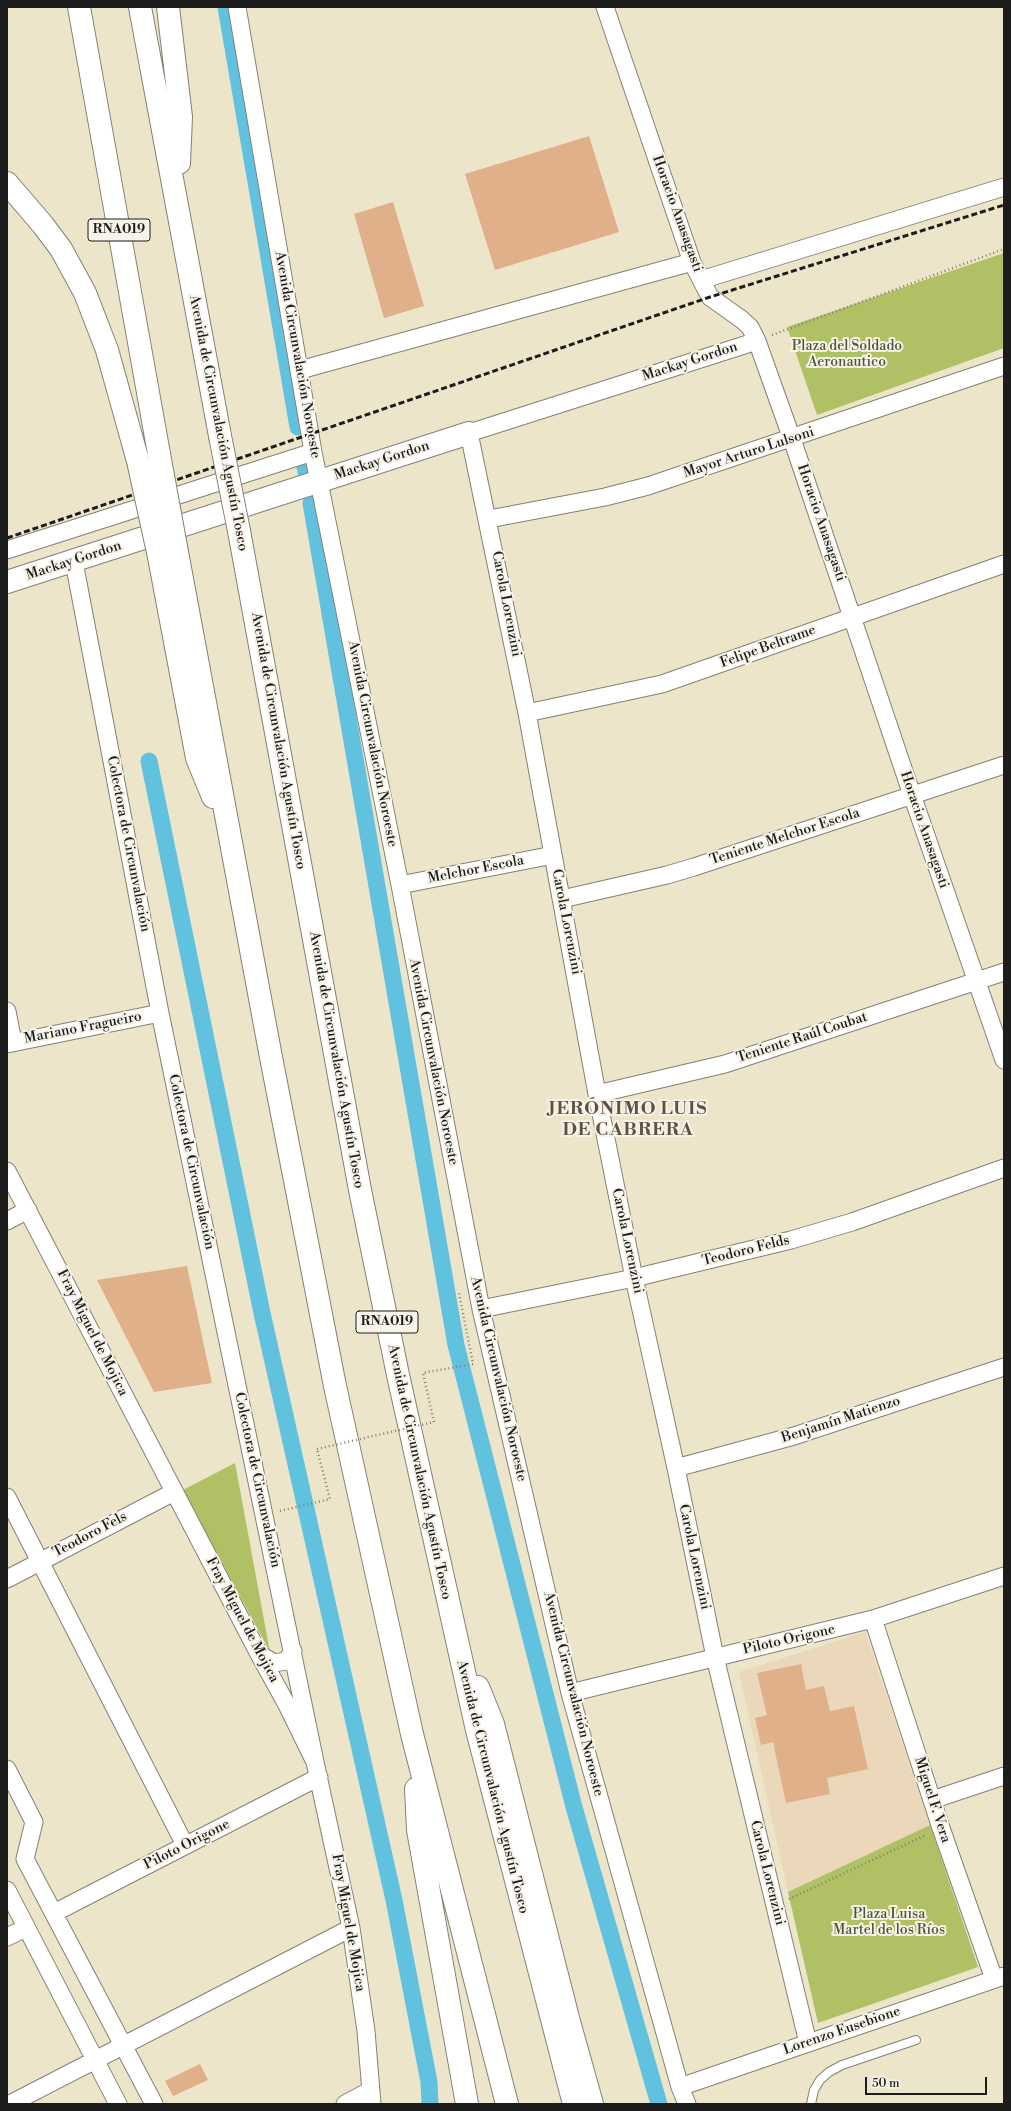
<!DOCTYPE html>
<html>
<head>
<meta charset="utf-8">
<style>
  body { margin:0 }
  #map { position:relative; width:1011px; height:2111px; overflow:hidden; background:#ede5c9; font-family:"Libre Bodoni",serif }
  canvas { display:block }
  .frame { position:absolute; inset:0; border:8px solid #1c1c1c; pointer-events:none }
  .scale { position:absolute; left:865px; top:2077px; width:122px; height:18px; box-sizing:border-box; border:2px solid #1c1c1c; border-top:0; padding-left:5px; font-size:12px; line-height:14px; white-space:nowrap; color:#1c1c1c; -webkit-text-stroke:3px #f7f3e8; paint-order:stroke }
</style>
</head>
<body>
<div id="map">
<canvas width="1011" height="2111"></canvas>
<div class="frame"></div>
<div class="scale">50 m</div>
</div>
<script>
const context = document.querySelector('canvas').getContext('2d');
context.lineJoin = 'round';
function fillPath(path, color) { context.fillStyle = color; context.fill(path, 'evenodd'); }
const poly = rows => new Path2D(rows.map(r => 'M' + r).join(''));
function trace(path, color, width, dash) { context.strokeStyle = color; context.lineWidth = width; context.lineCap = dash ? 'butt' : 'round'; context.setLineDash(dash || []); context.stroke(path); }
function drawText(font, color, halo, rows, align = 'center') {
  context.font = font + ' "Libre Bodoni",serif'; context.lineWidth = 4; context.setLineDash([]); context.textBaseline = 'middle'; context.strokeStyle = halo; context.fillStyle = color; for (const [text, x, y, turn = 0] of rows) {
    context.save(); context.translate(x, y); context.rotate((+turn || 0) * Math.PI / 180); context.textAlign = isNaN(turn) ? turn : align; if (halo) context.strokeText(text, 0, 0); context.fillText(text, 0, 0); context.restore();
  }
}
fillPath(poly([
  [865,1632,930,1825,788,1892,739,1672]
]), '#ebd8ba');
fillPath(poly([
  [1004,253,1004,348,817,415,787,327],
  [235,1463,270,1652,183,1490],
  [930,1825,978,1967,818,2023,788,1892]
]), '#afc164');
trace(poly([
  [226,7,298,427],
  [305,467,307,476],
  [311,503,456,1345,574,1807,659,2104],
  [149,761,262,1313,394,1900,429,2082,430,2104]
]), '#61c2e0', 17);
fillPath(poly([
  [589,136,619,232,495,270,465,174],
  [393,202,424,306,384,318,354,214],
  [187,1266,212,1383,154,1392,97,1280],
  [801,1664,806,1690,824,1686,830,1711,854,1706,868,1769,827,1778,830,1794,786,1803,773,1742,761,1745,755,1718,767,1715,757,1673],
  [200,2064,208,2080,173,2096,165,2081]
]), '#dfb08a');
const lane = poly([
  [811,2104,814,2090,820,2080,829,2072,842,2065,916,2040]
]);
const street = poly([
  [237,7,313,452,400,885,481,1309,570,1693,680,2087,687,2104],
  [605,7,692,262,710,297,741,319,750,327,757,341,792,439,912,795,1004,1060],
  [701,280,1004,187],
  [757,341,469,433,527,713,597,1094,634,1278,676,1468,715,1657,808,2043],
  [300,370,692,262],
  [489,519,605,497,648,486,1004,366],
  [7,550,313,452],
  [74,562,160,1013,315,1762],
  [527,713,662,684,1004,564],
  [400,885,553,855],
  [562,899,667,875,694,867,1004,765],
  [7,1011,13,1042],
  [7,1044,160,1013],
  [597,1094,725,1064,1004,972],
  [7,1171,259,1654,287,1705,315,1762,351,1928,366,2031,372,2104],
  [7,1221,28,1210],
  [481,1309,634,1278,791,1240,852,1222,1004,1168],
  [676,1468,794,1436,1004,1367],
  [7,1497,185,1845],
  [7,1579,174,1492],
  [873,1619,941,1828,994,1979],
  [259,1654,274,1663,286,1661,293,1651],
  [570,1693,873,1619,1004,1576],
  [7,1769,34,1822,25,1859,154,2104],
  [932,1800,1004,1776],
  [7,1890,118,2104],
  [54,1913,319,1777],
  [7,1937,26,1928],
  [680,2087,1004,1976],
  [10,2104,351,1928],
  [345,2104,371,2090]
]);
const secondary = poly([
  [7,582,469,433]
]);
const highway = poly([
  [79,7,159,454],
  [140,7,220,436],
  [168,7,181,117,179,163],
  [7,183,43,225,61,249,85,293,107,350,138,461],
  [239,531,360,1190,398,1375,477,1730,574,2104],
  [177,552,270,1052,335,1386,412,1734,507,2104],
  [159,557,197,758,213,797],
  [478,1687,493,1724,568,2018,592,2104],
  [416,1789,418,1830,467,2104]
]);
trace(lane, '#848072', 10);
trace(street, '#848072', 19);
trace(secondary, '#848072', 24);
trace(highway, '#848072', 24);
trace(poly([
  [772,335,1004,249],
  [434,1422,423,1373,473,1364,459,1293],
  [280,1511,330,1499,317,1449],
  [789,1899,926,1835]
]), '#848072', 2.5, [1, 3]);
trace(lane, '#fff', 8);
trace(street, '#fff', 17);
trace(secondary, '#fff', 22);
trace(highway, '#fff', 22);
trace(poly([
  [7,538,710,297,1004,205]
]), '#1c1c1c', 3, [6, 3]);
const highwayBridge = poly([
  [220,436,239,531],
  [159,454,177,552],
  [138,461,159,557]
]);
trace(highwayBridge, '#848072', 24, []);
trace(poly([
  [317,1449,434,1422]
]), '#848072', 2.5, [1, 3]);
trace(highwayBridge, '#fff', 22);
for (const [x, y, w] of [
  [119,230,62],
  [387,1322,62]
]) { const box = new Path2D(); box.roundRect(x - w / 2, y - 11, w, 22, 3); context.fillStyle = '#f7f3e8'; context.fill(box); trace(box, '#1c1c1c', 1); }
drawText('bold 13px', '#1c1c1c', null, [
  ["RNA019",119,230],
  ["RNA019",387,1322]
]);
drawText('14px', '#1c1c1c', '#f7f3e8', [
  ["Horacio Anasagasti",677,214,70],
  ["Avenida Circunvalación Noroeste",297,355,80],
  ["Mackay Gordon",690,362,-18],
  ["Avenida de Circunvalación Agustín Tosco",218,423,79],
  ["Mayor Arturo Lulsoni",749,453,-18],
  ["Mackay Gordon",382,461,-18],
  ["Horacio Anasagasti",821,523,71],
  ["Mackay Gordon",74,561,-18],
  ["Carola Lorenzini",506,604,79],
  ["Felipe Beltrame",768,647,-20],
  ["Avenida de Circunvalación Agustín Tosco",278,741,80],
  ["Avenida Circunvalación Noroeste",372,744,79],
  ["Horacio Anasagasti",924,830,71],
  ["Teniente Melchor Escola",785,837,-18],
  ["Colectora de Circunvalación",128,844,79],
  ["Melchor Escola",476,870,-11],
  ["Carola Lorenzini",566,922,79],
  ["Mariano Fragueiro",83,1028,-11],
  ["Teniente Raúl Coubat",802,1038,-18],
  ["Avenida de Circunvalación Agustín Tosco",336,1060,80],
  ["Avenida Circunvalación Noroeste",433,1062,79],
  ["Colectora de Circunvalación",191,1162,78],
  ["Carola Lorenzini",627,1241,78],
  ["Teodoro Felds",746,1251,-14],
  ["Fray Miguel de Mojica",92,1333,63],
  ["Avenida Circunvalación Noroeste",498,1379,77],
  ["Benjamín Matienzo",841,1420,-18],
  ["Avenida de Circunvalación Agustín Tosco",419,1472,78],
  ["Colectora de Circunvalación",257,1480,78],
  ["Teodoro Fels",90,1535,-28],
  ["Carola Lorenzini",694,1557,78],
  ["Fray Miguel de Mojica",242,1620,62],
  ["Piloto Origone",789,1640,-13],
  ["Avenida Circunvalación Noroeste",573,1694,76],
  ["Avenida de Circunvalación Agustín Tosco",492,1787,76],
  ["Miguel F. Vera",932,1800,72],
  ["Piloto Origone",187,1845,-27],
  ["Carola Lorenzini",767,1873,76],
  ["Fray Miguel de Mojica",348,1923,80],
  ["Lorenzo Eusebione",842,2031,-19]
]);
drawText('14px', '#4f5635', '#f7f3e8', [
  ["Plaza del Soldado",847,347],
  ["Aeronautico",847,363],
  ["Plaza Luisa",889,1915],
  ["Martel de los Ríos",889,1931]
]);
context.letterSpacing = '1px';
drawText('bold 18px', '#605042', '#f7f3e8', [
  ["JERÓNIMO LUIS",628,1110],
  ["DE CABRERA",628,1131]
]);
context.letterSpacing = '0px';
</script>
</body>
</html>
